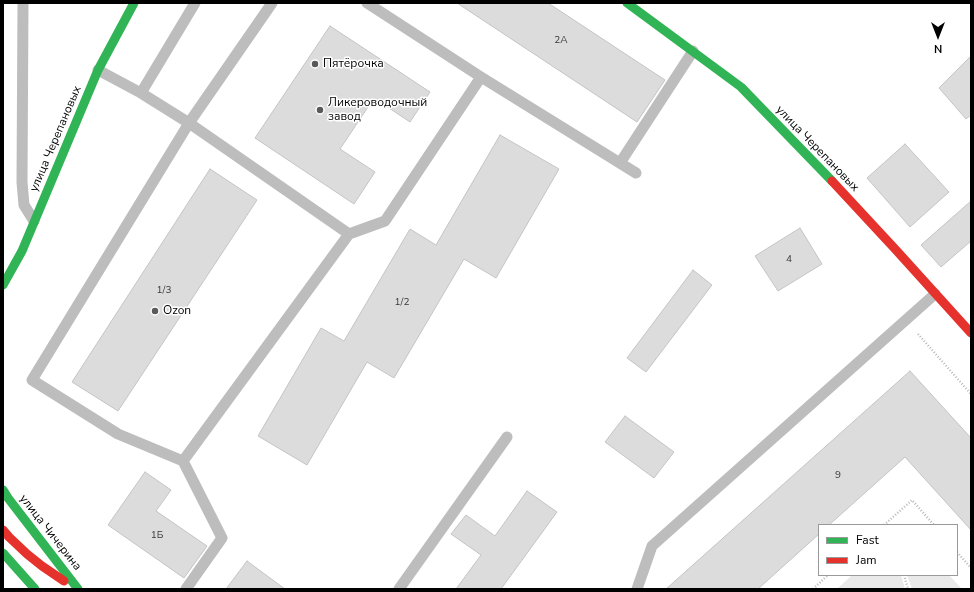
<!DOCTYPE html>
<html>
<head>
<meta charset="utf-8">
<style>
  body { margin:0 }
  #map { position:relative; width:974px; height:592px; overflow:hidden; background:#fff; font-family:"Nunito Sans",sans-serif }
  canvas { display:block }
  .frame { position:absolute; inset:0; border:4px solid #000; pointer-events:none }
  .legend { position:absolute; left:818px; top:524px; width:140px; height:52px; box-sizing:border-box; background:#fff; border:1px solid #999; margin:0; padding:5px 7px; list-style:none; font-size:12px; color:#000 }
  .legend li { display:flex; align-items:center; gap:8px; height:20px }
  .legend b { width:20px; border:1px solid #999 }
  .north { position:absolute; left:918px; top:16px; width:40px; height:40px; -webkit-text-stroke:3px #fff; paint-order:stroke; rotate:180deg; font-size:11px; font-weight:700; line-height:16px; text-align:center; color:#000 }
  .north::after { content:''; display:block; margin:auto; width:14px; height:18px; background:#000; clip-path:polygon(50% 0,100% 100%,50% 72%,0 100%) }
</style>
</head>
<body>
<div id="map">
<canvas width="974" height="592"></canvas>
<div class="frame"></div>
<ul class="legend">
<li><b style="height:5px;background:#30b455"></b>Fast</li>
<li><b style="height:5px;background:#e5322d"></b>Jam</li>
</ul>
<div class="north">N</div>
</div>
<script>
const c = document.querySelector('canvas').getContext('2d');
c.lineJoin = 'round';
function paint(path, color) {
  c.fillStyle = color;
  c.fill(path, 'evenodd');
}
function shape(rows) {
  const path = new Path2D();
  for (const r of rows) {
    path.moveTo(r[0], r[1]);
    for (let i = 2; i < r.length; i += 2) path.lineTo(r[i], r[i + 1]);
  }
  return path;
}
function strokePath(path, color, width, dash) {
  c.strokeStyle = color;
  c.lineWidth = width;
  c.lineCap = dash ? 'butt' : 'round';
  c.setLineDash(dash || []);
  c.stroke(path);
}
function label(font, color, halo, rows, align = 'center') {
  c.font = font + ' "Nunito Sans",sans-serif';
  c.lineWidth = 3;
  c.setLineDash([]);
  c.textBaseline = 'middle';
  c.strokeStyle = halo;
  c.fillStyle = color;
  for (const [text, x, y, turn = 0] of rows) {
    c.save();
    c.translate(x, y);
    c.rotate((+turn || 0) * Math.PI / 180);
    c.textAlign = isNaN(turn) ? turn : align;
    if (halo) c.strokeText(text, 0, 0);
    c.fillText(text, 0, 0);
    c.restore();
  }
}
paint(shape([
  [852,575,901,575,905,589,837,589],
  [907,575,949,575,962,589,912,589]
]), '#e9e9e9');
const building = shape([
  [457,3,548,3,665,80,637,122,457,3],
  [330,26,430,92,410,122,374,98,340,149,375,172,354,204,255,138,330,26],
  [971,56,971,115,966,119,939,88,971,56],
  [500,135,559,169,496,278,464,259,394,378,367,362,307,465,258,436,321,328,344,341,410,229,436,245,500,135],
  [905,144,949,192,910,227,867,178,905,144],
  [210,169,257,200,118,411,72,382,210,169],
  [971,201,971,241,941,267,921,245,971,201],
  [800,228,822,264,778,291,755,256,800,228],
  [693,270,712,285,646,372,627,358,693,270],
  [910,371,971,438,971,530,905,457,829,525,819,525,819,534,758,589,666,589,910,371],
  [625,416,674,452,654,478,605,442,625,416],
  [145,472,171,490,156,511,207,546,184,578,108,525,145,472],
  [527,491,557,512,501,589,456,589,481,555,451,534,466,515,495,536,527,491],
  [247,561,285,589,226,589,247,561]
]);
paint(building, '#dcdcdc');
strokePath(building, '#c4c4c4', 1);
strokePath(shape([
  [918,334,971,394],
  [884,525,912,500,934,525],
  [957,552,971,568],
  [904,575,908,589],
  [813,589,828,575]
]), '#b8b8b8', 2.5, [1, 2]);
strokePath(shape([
  [23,3,22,182,24,205,34,221],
  [367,3,481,77,636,173],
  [98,70,141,93,189,123,349,234],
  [141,93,195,3],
  [620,163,693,51],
  [183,461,118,434,32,380,189,123,272,3],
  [186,589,222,538,183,461,349,234,385,221,481,77],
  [399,589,507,437],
  [637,589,652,546,935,294]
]), '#bdbdbd', 11);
strokePath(shape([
  [627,3,741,87,832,181],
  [3,285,22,251,98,70,134,3],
  [3,490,8,498,78,589],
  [3,553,35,589]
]), '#30b455', 9);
strokePath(shape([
  [832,181,896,250,971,333],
  [3,530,9,537,27,554,42,566,64,581]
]), '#e5322d', 9);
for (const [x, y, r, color] of [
  [315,64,4,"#595959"],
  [320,110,4,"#595959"],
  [155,311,4,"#595959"]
]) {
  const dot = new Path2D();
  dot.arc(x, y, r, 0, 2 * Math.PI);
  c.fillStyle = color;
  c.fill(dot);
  strokePath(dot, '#fff', 1.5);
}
label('10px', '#373737', null, [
  ["2А",561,41],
  ["4",789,260],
  ["1/3",164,291],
  ["1/2",402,303],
  ["9",838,476],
  ["1Б",157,536]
]);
label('12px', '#000', '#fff', [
  ["Пятёрочка",323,64],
  ["Ликероводочный",328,103],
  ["завод",328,117],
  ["Ozon",163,311]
], 'left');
label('12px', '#000', '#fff', [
  ["улица Черепановых",56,139,-67],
  ["улица Черепановых",817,149,46],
  ["улица Чичерина",50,533,52]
]);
</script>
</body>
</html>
